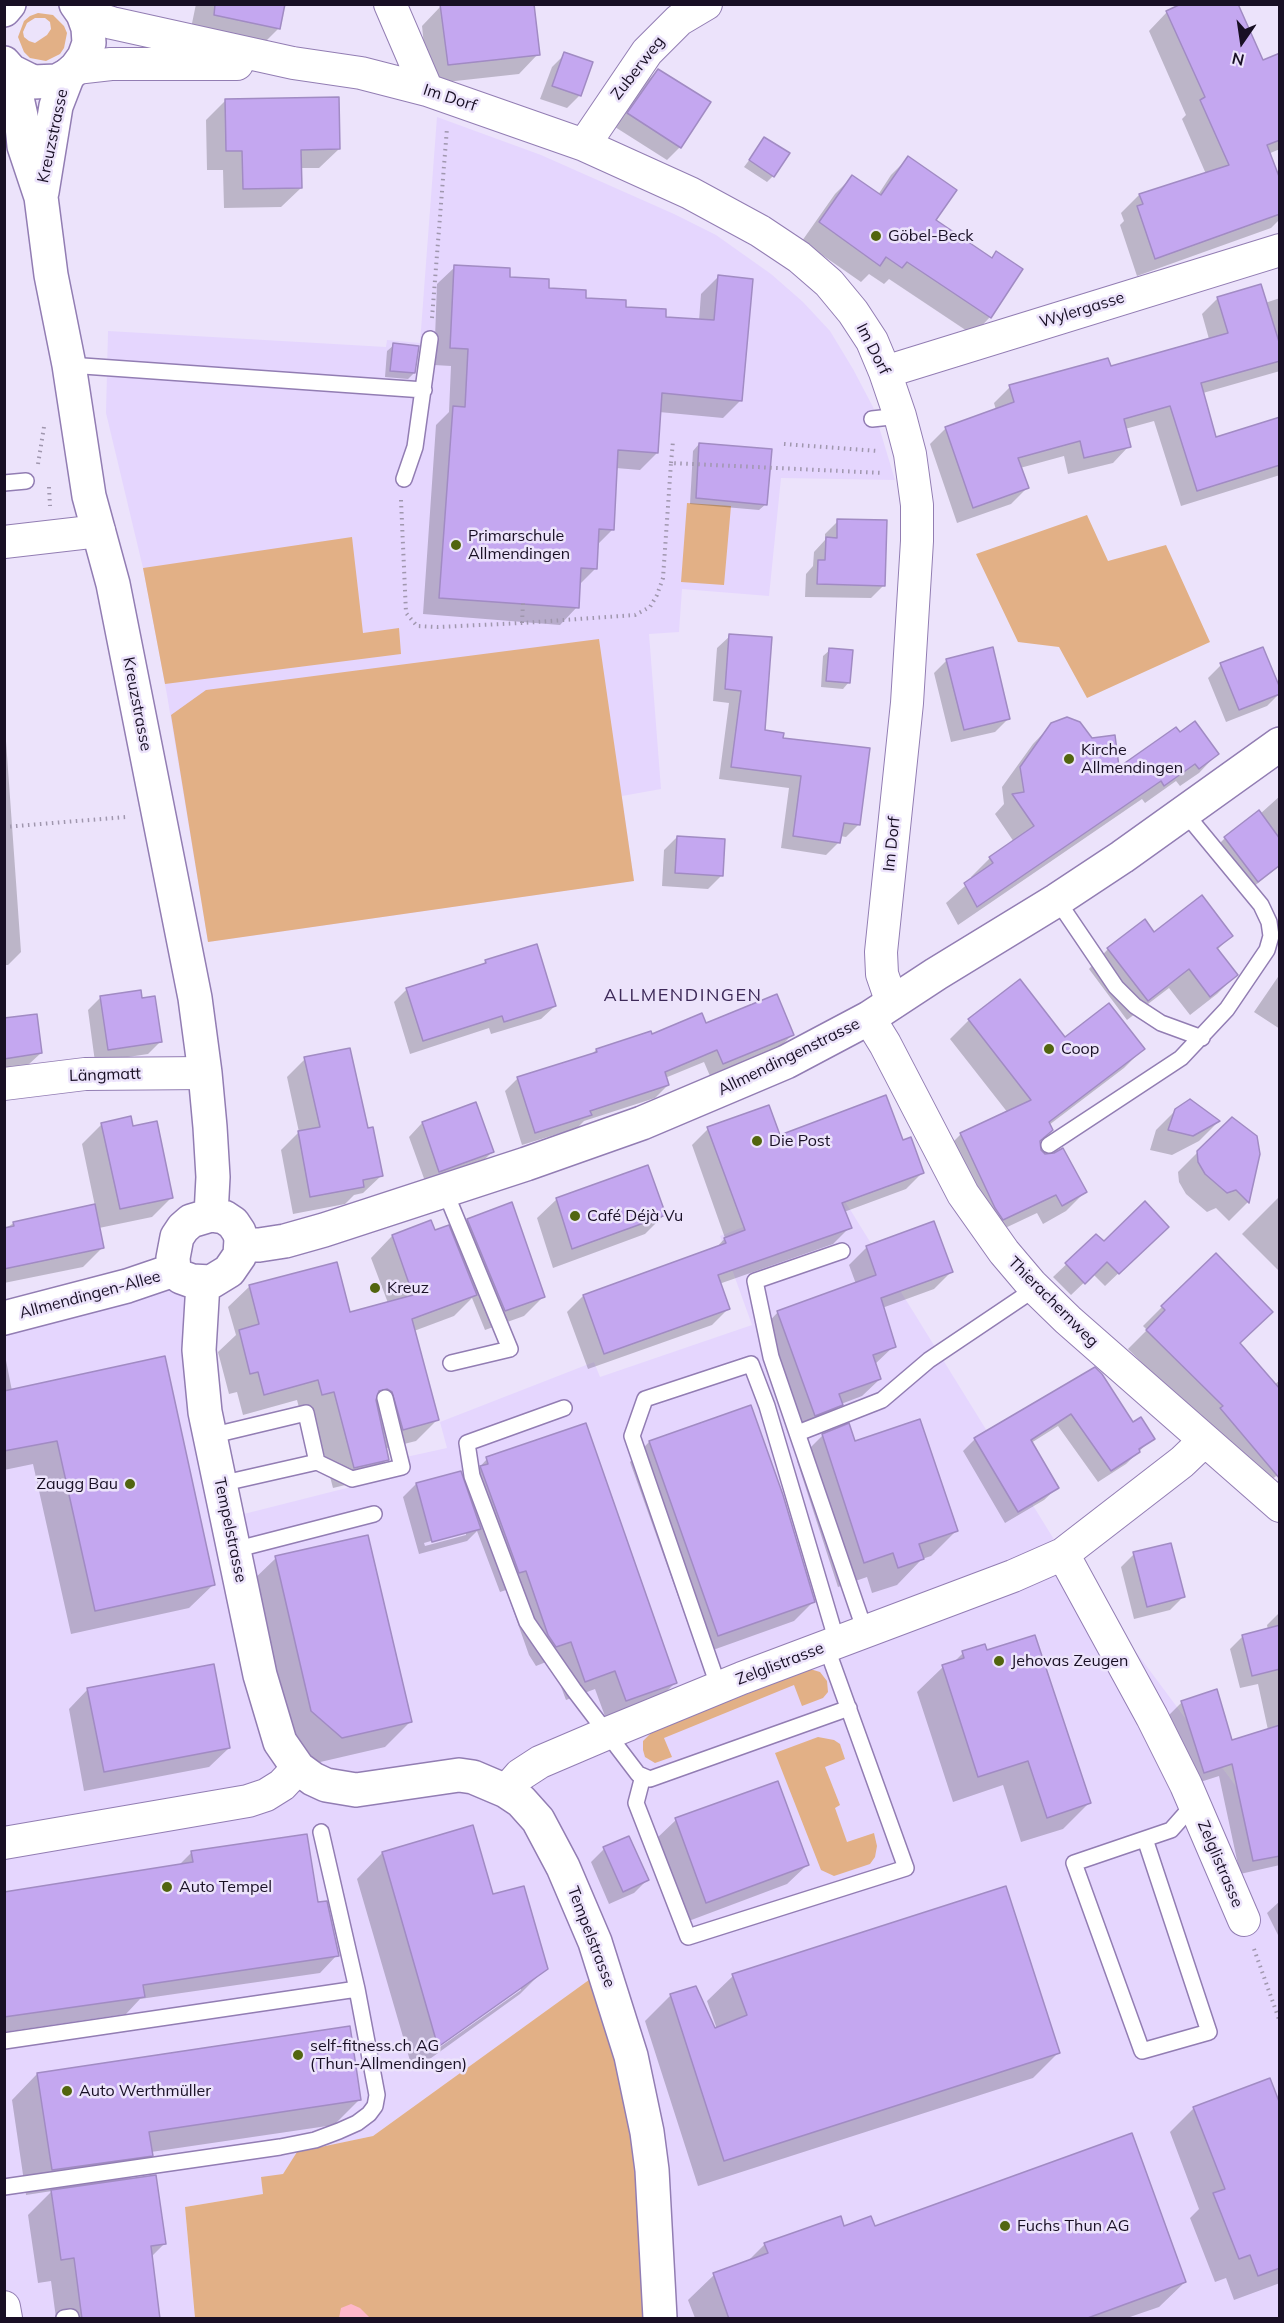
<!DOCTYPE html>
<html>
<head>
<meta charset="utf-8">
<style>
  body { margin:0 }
  #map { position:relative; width:1284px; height:2323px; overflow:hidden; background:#ece3fb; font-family:Mulish,sans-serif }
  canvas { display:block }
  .frame { position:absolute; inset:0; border:6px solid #180f24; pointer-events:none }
  .north { position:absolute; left:1212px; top:12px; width:60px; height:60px; -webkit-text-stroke:4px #ece3fb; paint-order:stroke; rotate:193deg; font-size:16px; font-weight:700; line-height:24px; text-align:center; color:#180f24 }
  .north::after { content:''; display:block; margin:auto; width:21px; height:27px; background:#180f24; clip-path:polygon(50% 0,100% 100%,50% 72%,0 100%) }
</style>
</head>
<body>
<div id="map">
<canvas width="1284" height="2323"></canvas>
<div class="frame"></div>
<div class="north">N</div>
</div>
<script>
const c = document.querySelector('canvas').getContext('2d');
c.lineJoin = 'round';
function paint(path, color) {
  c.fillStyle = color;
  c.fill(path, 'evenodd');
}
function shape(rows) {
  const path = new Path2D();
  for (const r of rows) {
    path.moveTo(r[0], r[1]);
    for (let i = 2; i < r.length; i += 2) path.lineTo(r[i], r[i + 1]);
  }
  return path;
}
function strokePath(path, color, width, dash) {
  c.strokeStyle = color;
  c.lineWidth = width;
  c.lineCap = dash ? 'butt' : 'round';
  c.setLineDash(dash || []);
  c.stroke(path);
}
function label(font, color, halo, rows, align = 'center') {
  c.font = font + ' Mulish,sans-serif';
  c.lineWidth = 5;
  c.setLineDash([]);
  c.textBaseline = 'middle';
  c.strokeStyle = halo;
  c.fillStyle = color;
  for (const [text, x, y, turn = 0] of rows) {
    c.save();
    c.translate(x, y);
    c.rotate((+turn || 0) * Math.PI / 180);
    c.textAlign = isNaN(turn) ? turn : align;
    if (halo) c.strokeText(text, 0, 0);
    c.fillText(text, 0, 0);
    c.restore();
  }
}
paint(shape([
  [437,117,541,155,674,214,716,235,771,274,803,302,830,331,853,369,873,407,895,480,781,478,769,596,682,589,679,632,649,634,661,789,622,796,634,881,208,942,167,695,143,568,106,413,108,331,386,347,387,340,420,343],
  [838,1190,1063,1554,1279,1844,1279,2318,646,2318,593,1977,373,2136,297,2153,283,2174,264,2194,185,2207,195,2318,5,2318,5,1318,192,1281,228,1518,410,1472,406,1457,447,1448,440,1422,594,1362,600,1377,752,1325,720,1236]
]), '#e5d6fe');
paint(shape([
  [38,13,53,15,64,26,67,33,64,48,60,54,46,61,30,58,24,52,18,37,24,21,30,16],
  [45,18,50,22,51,29,47,35,35,43,29,41,24,37,23,32,27,23,35,18],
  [687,503,731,506,724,585,681,582],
  [1087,515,1108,561,1166,545,1210,642,1087,698,1059,647,1018,642,976,554],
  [352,537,363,633,399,628,401,654,165,684,143,568],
  [599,639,634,881,208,942,171,715,206,690],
  [810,1669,820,1672,827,1681,828,1692,823,1698,802,1706,794,1685,664,1738,672,1757,655,1763,645,1757,643,1750,643,1741,653,1731],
  [818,1737,834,1740,840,1744,845,1759,825,1767,840,1805,835,1808,847,1842,874,1833,877,1846,875,1857,870,1864,834,1876,821,1870,775,1753],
  [593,1977,618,2059,637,2172,646,2318,195,2318,185,2207,263,2194,261,2177,283,2174,297,2152,373,2136]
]), '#e2b086');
paint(shape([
  [351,2304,360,2308,370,2318,339,2318,341,2308]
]), '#feb7c9');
paint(shape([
  [196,4,284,4,278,29,259,48,190,33],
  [441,6,538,54,519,74,428,84,422,26],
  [1167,12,1262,62,1280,66,1280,149,1268,154,1280,183,1280,219,1271,228,1137,276,1120,225,1124,221,1121,213,1139,195,1206,174,1182,119,1186,115,1149,31],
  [565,54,580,95,567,108,540,99,552,67],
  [658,70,708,103,680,147,667,160,615,127,645,83],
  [226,100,339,149,319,168,300,168,301,188,281,207,224,208,223,170,207,170,206,120],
  [765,139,773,176,767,182,744,167],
  [908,158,933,221,990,259,996,253,990,317,973,335,889,279,884,284,869,274,861,282,802,241,835,194,852,177,878,195,891,175],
  [455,267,664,319,699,321,701,294,718,277,740,401,723,418,659,412,657,453,640,470,616,468,612,530,597,545,595,569,578,586,577,607,560,625,423,614,436,425,449,412,451,366,434,365,437,284],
  [1218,298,1265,303,1280,298,1280,371,1203,393,1215,439,1280,418,1280,475,1181,506,1154,421,1125,429,1129,446,1113,463,1068,474,1064,456,1020,468,1027,488,1011,504,957,523,930,444,946,428,996,410,994,403,1010,387,1109,368,1209,339,1202,314],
  [394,345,414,373,408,379,385,377,387,351],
  [699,444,766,504,759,510,690,504,693,451],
  [838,521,884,585,871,598,805,597,806,574,813,566,814,552,825,540,825,534],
  [730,636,763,732,781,739,859,824,846,837,840,836,839,842,826,855,781,848,789,788,719,779,729,703,713,701,717,648],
  [830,650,849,682,843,689,821,687,823,656],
  [947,660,1008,719,995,732,951,742,934,673],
  [1221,665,1280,693,1267,706,1226,722,1208,678],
  [4,713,21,952,8,965,4,965],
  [1052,724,1118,770,1179,734,1217,754,1199,773,1180,786,1176,781,1145,803,1142,799,958,925,946,903,973,879,971,877,990,858,1014,842,995,814,1004,804,1002,787,1033,744],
  [1280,796,1280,866,1244,894,1212,851,1225,838,1259,812,1260,814],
  [677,837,721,876,708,889,662,886,664,850],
  [1154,934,1231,936,1217,950,1236,975,1217,994,1190,1015,1169,988,1127,1020,1089,969,1108,949],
  [486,961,555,1006,541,1019,491,1034,489,1028,410,1054,394,1002,407,989,481,966],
  [1280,974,1280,1029,1254,1012],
  [101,997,141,1000,161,1041,148,1054,95,1062,88,1010],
  [4,1020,41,1053,28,1065,4,1069],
  [969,1020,1065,1039,1143,1049,1124,1068,1049,1125,1052,1130,1039,1143,1039,1151,1085,1192,1066,1211,1043,1224,1037,1213,984,1238,941,1154,960,1135,1008,1113,950,1039],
  [705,1025,792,1035,779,1048,710,1076,704,1062,665,1078,668,1085,655,1098,584,1121,577,1128,522,1145,505,1091,518,1078,591,1055,596,1050,651,1036],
  [305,1059,367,1129,381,1176,363,1193,354,1195,345,1204,293,1214,281,1150,299,1132,287,1077],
  [476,1104,492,1152,479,1165,426,1184,409,1137,422,1123],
  [1176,1110,1218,1122,1199,1141,1172,1155,1150,1150,1156,1130],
  [102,1124,132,1128,171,1198,152,1217,99,1228,103,1247,83,1267,4,1283,4,1229,14,1223,95,1206,82,1144],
  [708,1129,779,1137,902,1142,922,1173,906,1189,844,1212,850,1227,833,1244,719,1284,728,1309,712,1325,588,1369,567,1312,583,1296,716,1248,725,1238,692,1145],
  [1198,1152,1259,1154,1248,1202,1229,1221,1216,1208,1207,1212,1186,1194,1179,1182,1178,1172],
  [1280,1196,1280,1272,1242,1234],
  [557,1199,664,1215,645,1234,553,1268,537,1218],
  [468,1220,543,1297,524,1316,485,1330,472,1298,454,1316,414,1331,437,1420,416,1441,384,1449,387,1459,366,1480,333,1488,313,1412,301,1415,297,1400,243,1415,237,1392,229,1394,218,1352,236,1335,228,1307,250,1286,349,1313,388,1303,371,1258,392,1236,430,1222,434,1232,451,1236],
  [1167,1227,1105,1286,1093,1274,1071,1295,1053,1277,1096,1236,1104,1243],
  [867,1247,951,1272,934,1289,882,1308,894,1346,874,1365,880,1379,862,1396,841,1404,824,1422,798,1432,761,1330,778,1312,856,1284,849,1265],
  [1162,1307,1238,1344,1274,1385,1280,1380,1280,1473,1256,1492,1205,1425,1128,1349,1147,1330,1143,1326],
  [4,1350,12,1391,214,1584,189,1608,71,1634,33,1464,4,1470],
  [1094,1369,1133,1424,1153,1438,1126,1464,1098,1482,1058,1426,1031,1443,1057,1488,1044,1500,1005,1523,963,1451,975,1439],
  [750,1407,813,1602,794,1621,699,1655,630,1462,649,1442],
  [823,1435,854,1443,956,1531,931,1556,922,1559,897,1585,872,1593,867,1577,838,1587,797,1461],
  [487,1459,676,1682,656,1702,606,1719,595,1689,566,1700,551,1660,536,1666,529,1655,506,1590,500,1592,477,1531,467,1541,419,1554,403,1497,416,1484,464,1484],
  [466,1531,466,1535,425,1546,424,1543],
  [1134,1554,1183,1597,1170,1610,1134,1619,1121,1567],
  [276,1558,410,1722,385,1747,316,1763,286,1737,250,1583],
  [1280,1612,1280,1865,1240,1874,1219,1776,1191,1785,1169,1715,1182,1702,1231,1741,1268,1730,1258,1684,1240,1688,1230,1649,1243,1636,1268,1630,1267,1625],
  [986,1652,1089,1803,1063,1829,1021,1842,1003,1785,953,1802,917,1692,943,1667,952,1664,963,1653],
  [88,1689,229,1748,209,1767,84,1791,69,1709],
  [676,1820,807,1865,787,1884,686,1922,656,1839],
  [472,1827,492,1895,546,1968,520,1994,413,2071,357,1879,382,1853],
  [521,1986,521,1990,433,2052,431,2050],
  [604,1849,647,1880,634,1893,609,1904,591,1862],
  [192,1852,316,1904,337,1955,320,1973,140,1999,126,2014,4,2032,4,1893,178,1866],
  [1280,1901,1280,1939,1267,1913],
  [733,1976,1059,2052,1033,2078,698,2186,645,2021,670,1996,696,1987,716,2033,718,2032,707,2001],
  [37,2074,360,2099,334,2125,151,2152,151,2155,126,2181,165,2243,151,2257,159,2318,56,2318,51,2281,38,2283,28,2215,52,2191,26,2195,12,2100],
  [1194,2108,1280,2108,1280,2283,1234,2300,1226,2278,1215,2282,1190,2218,1199,2209,1170,2132],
  [840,2217,843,2228,874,2227,1185,2282,1159,2307,1127,2318,695,2318,688,2300,714,2275,746,2263,764,2245]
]), '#0003');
const building = shape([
  [215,4,285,4,280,29,214,15,215,4],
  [440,4,534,4,540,55,448,65,440,4],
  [1181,4,1238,4,1263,60,1280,53,1280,140,1267,145,1280,179,1280,214,1155,259,1137,206,1143,204,1139,194,1229,165,1200,100,1205,97,1166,11,1181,4],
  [564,52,593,62,581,96,552,86,564,52],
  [658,69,711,102,681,148,627,113,658,69],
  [339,97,340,149,301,150,302,188,243,189,242,151,226,151,225,99,339,97],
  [764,137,790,153,774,177,749,160,764,137],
  [908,156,957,190,936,220,992,258,996,251,1023,269,991,318,907,262,902,268,886,257,880,266,819,222,852,175,881,195,908,156],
  [454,265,510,268,510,277,549,279,549,288,586,290,586,298,626,300,626,307,666,309,666,317,714,320,718,275,753,279,742,401,662,393,658,453,618,450,614,530,599,529,597,569,581,568,579,608,439,598,453,406,465,407,468,349,450,348,454,265],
  [1261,284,1280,345,1280,361,1201,383,1216,437,1280,417,1280,465,1197,491,1170,406,1124,419,1131,447,1084,458,1080,441,1018,458,1029,488,973,508,945,427,1014,402,1009,385,1108,358,1111,366,1228,333,1217,297,1261,284],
  [393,343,419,346,415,373,390,371,393,343],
  [699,443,772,449,767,505,696,498,699,443],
  [837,519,887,520,885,586,817,584,818,560,825,560,826,537,837,538,837,519],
  [729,634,772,637,765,730,784,733,783,738,870,748,860,825,844,823,840,843,793,836,801,776,731,767,741,691,725,689,729,634],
  [993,647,1010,719,964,730,946,659,993,647],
  [1263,647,1280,688,1280,694,1239,710,1220,663,1263,647],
  [829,648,853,650,850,683,826,681,829,648],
  [1067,717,1080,722,1092,738,1115,735,1119,767,1176,727,1180,732,1195,721,1219,754,1199,769,1195,764,1164,786,1161,781,977,907,964,883,993,863,989,857,1034,826,1012,794,1024,792,1020,767,1051,723,1067,717],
  [1259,810,1280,839,1280,865,1258,882,1224,837,1259,810],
  [677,836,725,839,723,876,675,873,677,836],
  [1202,895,1233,936,1217,948,1238,975,1210,997,1189,969,1148,1001,1107,948,1145,919,1154,932,1202,895],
  [537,944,556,1006,504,1022,502,1016,423,1041,406,988,486,963,485,960,537,944],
  [1020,979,1065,1037,1109,1003,1145,1049,1049,1122,1053,1130,1040,1141,1041,1150,1045,1154,1054,1153,1063,1148,1087,1192,1062,1206,1056,1195,1003,1220,995,1208,960,1133,1031,1100,968,1019,1020,979],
  [141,990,142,998,155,996,162,1042,108,1050,100,996,141,990],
  [777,994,794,1035,723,1064,717,1050,665,1072,669,1085,590,1111,592,1115,535,1133,517,1077,597,1052,596,1049,651,1031,652,1034,702,1013,706,1023,777,994],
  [37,1014,42,1053,4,1059,4,1018,37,1014],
  [350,1048,368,1128,373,1127,383,1176,363,1180,364,1187,310,1197,298,1131,320,1127,304,1057,350,1048],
  [886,1095,903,1140,911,1137,924,1173,842,1203,852,1228,718,1275,730,1309,604,1354,583,1295,726,1243,724,1238,745,1230,707,1127,769,1105,780,1135,886,1095],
  [1190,1099,1220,1121,1193,1136,1168,1130,1175,1109,1190,1099],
  [476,1102,494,1152,439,1172,422,1122,476,1102],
  [131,1116,133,1126,157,1121,173,1198,120,1209,101,1123,131,1116],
  [1232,1117,1257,1136,1260,1154,1249,1203,1236,1190,1227,1193,1205,1174,1198,1162,1197,1151,1232,1117],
  [648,1165,666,1215,572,1249,556,1198,648,1165],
  [1145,1201,1169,1227,1119,1274,1107,1262,1085,1284,1065,1263,1096,1234,1104,1241,1145,1201],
  [512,1202,545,1297,505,1311,467,1219,512,1202],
  [95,1204,104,1248,4,1269,4,1228,14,1226,13,1222,95,1204],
  [431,1220,435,1230,449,1225,477,1295,412,1319,439,1420,403,1430,392,1392,387,1389,379,1391,376,1400,389,1460,354,1468,334,1392,322,1395,318,1380,264,1395,258,1372,250,1374,239,1330,259,1324,249,1285,337,1262,350,1312,413,1295,392,1235,431,1220],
  [934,1221,953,1272,881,1298,896,1347,873,1355,881,1379,839,1394,843,1405,815,1416,777,1311,876,1275,866,1246,934,1221],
  [1216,1253,1273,1312,1240,1343,1280,1389,1280,1479,1220,1408,1223,1406,1146,1330,1165,1310,1161,1306,1216,1253],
  [165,1356,215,1585,95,1611,57,1441,4,1451,4,1391,165,1356],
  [1095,1367,1102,1374,1133,1422,1141,1417,1155,1439,1139,1449,1140,1452,1111,1471,1071,1414,1031,1440,1059,1488,1018,1512,974,1438,1095,1367],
  [751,1405,783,1495,815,1602,718,1636,649,1441,751,1405],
  [920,1419,958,1531,919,1544,924,1559,898,1568,893,1553,864,1563,822,1434,849,1423,855,1441,920,1419],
  [586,1423,677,1683,626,1701,615,1671,585,1682,571,1642,556,1647,548,1635,526,1571,519,1573,480,1466,488,1464,486,1457,586,1423],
  [461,1471,481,1529,432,1542,416,1483,461,1471],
  [368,1535,412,1722,342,1738,311,1711,275,1556,368,1535],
  [1171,1543,1185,1597,1147,1607,1133,1552,1171,1543],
  [1280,1625,1280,1669,1252,1676,1242,1635,1280,1625],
  [1035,1635,1091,1803,1047,1818,1028,1761,978,1777,942,1665,964,1658,962,1651,985,1644,987,1650,1035,1635],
  [214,1664,230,1748,104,1772,87,1688,214,1664],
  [1217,1689,1232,1740,1280,1725,1280,1856,1253,1861,1232,1764,1204,1773,1181,1701,1217,1689],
  [778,1781,809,1865,706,1903,675,1818,778,1781],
  [473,1825,493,1894,524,1886,548,1969,438,2047,382,1852,473,1825],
  [307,1834,318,1902,327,1901,339,1956,143,1985,145,1997,4,2017,4,1892,193,1862,191,1851,307,1834],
  [629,1836,649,1880,623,1892,603,1847,629,1836],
  [1006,1886,1060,2053,724,2161,670,1994,696,1986,715,2028,747,2015,732,1974,1006,1886],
  [350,2026,361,2100,149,2132,153,2156,52,2170,37,2073,350,2026],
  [1270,2078,1280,2104,1280,2268,1258,2276,1250,2255,1239,2259,1213,2193,1225,2189,1193,2107,1270,2078],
  [1132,2133,1186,2282,1085,2319,729,2319,713,2273,768,2253,764,2243,841,2216,844,2226,871,2216,875,2226,1132,2133],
  [156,2175,166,2244,151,2246,160,2319,82,2319,74,2258,61,2260,51,2190,156,2175]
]);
paint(building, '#c4a7f0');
strokePath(building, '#a18bc3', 1.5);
const service = shape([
  [69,365,424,390],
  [872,419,900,416],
  [404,479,415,447,430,339],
  [4,483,26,481],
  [1057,900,1116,987,1135,1006,1161,1023,1202,1038],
  [1049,1145,1181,1058,1227,1009,1267,950,1271,936,1269,922,1261,905,1185,813],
  [445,1191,510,1349,451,1363],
  [842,1251,755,1281,771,1357,865,1631],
  [564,1408,467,1443,472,1476,527,1622,574,1690,638,1774,650,1779,849,1708],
  [798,1433,882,1400,929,1360,1036,1288],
  [210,1436,306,1413,317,1462],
  [220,1484,317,1462,352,1479,402,1467,385,1398],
  [234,1550,374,1514],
  [719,1688,632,1436,645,1399,751,1364,767,1406,837,1642],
  [643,1776,636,1803,688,1937,906,1868,826,1646],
  [1145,1839,1209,2032,1142,2051,1074,1863,1171,1830,1194,1804],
  [4,2041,357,1989],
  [4,2187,280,2147,315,2140,339,2131,357,2123,369,2114,375,2106,377,2095,357,1989,321,1832],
  [64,2318,71,2317]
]);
const minor = shape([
  [390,4,427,90],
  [83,14,112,23,293,63,361,73,427,90,584,145,690,193,760,231,799,257,829,283,853,312,872,341,885,372,900,416,910,454,917,505,917,541,907,703,881,952,882,974,892,1003],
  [76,68,111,64,237,64],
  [584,145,647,52,679,20,706,4],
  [885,372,1280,250],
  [4,542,99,531],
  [869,1018,885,1044,963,1194,1004,1252,1032,1285,1068,1320,1280,1506],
  [4,1084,85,1074,205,1073],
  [1063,1554,1152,1717,1186,1785,1244,1920],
  [506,1791,520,1775,540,1762,608,1733,742,1678,1013,1576,1063,1554,1182,1462,1204,1441],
  [4,1843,248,1801,266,1795,282,1785,298,1768],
  [4,2307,6,2318]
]);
const tertiary = shape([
  [11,71,21,116,24,146,41,197,51,275,69,365,89,496,113,584,195,998,205,1073,210,1127,213,1177,211,1215],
  [42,192,56,106,68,75],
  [211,1215,224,1217,233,1223,239,1232,241,1239,240,1255,229,1271,211,1282,192,1281,181,1277,174,1270,173,1258,177,1237,183,1228,191,1221,211,1215],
  [241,1245,259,1245,285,1241,324,1230,526,1164,642,1123,786,1062,869,1018,936,974,1057,900,1122,857,1280,744],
  [203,1283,199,1350,205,1412,260,1675,280,1742,298,1768,313,1779,326,1785,356,1790,459,1775,473,1777,506,1791,521,1801,538,1820,563,1867,595,1942,631,2056,647,2132,652,2170,660,2318],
  [4,1318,127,1286,174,1270]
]);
const secondary = shape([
  [4,10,9,4],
  [4,63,11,71,33,82,57,81,68,75,76,68,84,57,89,43,88,28,83,14,76,4]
]);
strokePath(service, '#927db3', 18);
strokePath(minor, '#927db3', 34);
strokePath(tertiary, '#927db3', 36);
strokePath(secondary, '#927db3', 36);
strokePath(shape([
  [432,318,447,128],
  [784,444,878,451],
  [671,463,673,441],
  [38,464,44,427],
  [49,487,50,506],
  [401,500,406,613,417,626,438,627,522,623,635,615,650,607,657,595,663,578,671,463,883,473],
  [522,623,523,603],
  [4,827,126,817],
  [1254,1949,1280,2022]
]), '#a097ae', 4, [1.5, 4.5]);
strokePath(service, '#fff', 15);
strokePath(minor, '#fff', 32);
strokePath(tertiary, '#fff', 33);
strokePath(secondary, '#fff', 33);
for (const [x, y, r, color] of [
  [876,236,6,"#52650f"],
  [456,545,6,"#52650f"],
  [1069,759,6,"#52650f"],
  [1049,1049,6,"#52650f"],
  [757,1141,6,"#52650f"],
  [575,1216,6,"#52650f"],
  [375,1288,6,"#52650f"],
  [130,1484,6,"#52650f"],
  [999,1661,6,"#52650f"],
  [167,1887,6,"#52650f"],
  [298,2055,6,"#52650f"],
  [67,2091,6,"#52650f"],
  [1005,2226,6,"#52650f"]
]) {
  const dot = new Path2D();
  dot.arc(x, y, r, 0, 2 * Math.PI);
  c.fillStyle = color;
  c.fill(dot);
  strokePath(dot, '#ece3fb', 2);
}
label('16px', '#180f24', '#ece3fb', [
  ["Zuberweg",638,68,-52],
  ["Im Dorf",450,98,18],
  ["Kreuzstrasse",53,136,-78],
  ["Wylergasse",1082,310,-17],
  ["Im Dorf",873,349,63],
  ["Kreuzstrasse",137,704,79],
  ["Im Dorf",892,844,-84],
  ["Allmendingenstrasse",789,1057,-26],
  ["Längmatt",105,1075,-2],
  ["Allmendingen-Allee",90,1295,-15],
  ["Thierachernweg",1053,1302,45],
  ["Tempelstrasse",230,1530,78],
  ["Zelglistrasse",780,1664,-21],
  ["Zelglistrasse",1220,1864,67],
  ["Tempelstrasse",591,1937,69]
]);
label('16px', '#180f24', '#ece3fb', [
  ["Göbel-Beck",888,236],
  ["Primarschule",468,536],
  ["Allmendingen",468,554],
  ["Kirche",1081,750],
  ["Allmendingen",1081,768],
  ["Coop",1061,1049],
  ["Die Post",769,1141],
  ["Café Déjà Vu",587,1216],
  ["Kreuz",387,1288],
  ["Zaugg Bau",118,1484,"right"],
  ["Jehovas Zeugen",1011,1661],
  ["Auto Tempel",179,1887],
  ["self-fitness.ch AG",310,2046],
  ["(Thun-Allmendingen)",310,2064],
  ["Auto Werthmüller",79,2091],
  ["Fuchs Thun AG",1017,2226]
], 'left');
c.letterSpacing = '1.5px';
label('18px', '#3d2958', '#ece3fb', [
  ["ALLMENDINGEN",683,996]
]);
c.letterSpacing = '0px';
</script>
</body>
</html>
